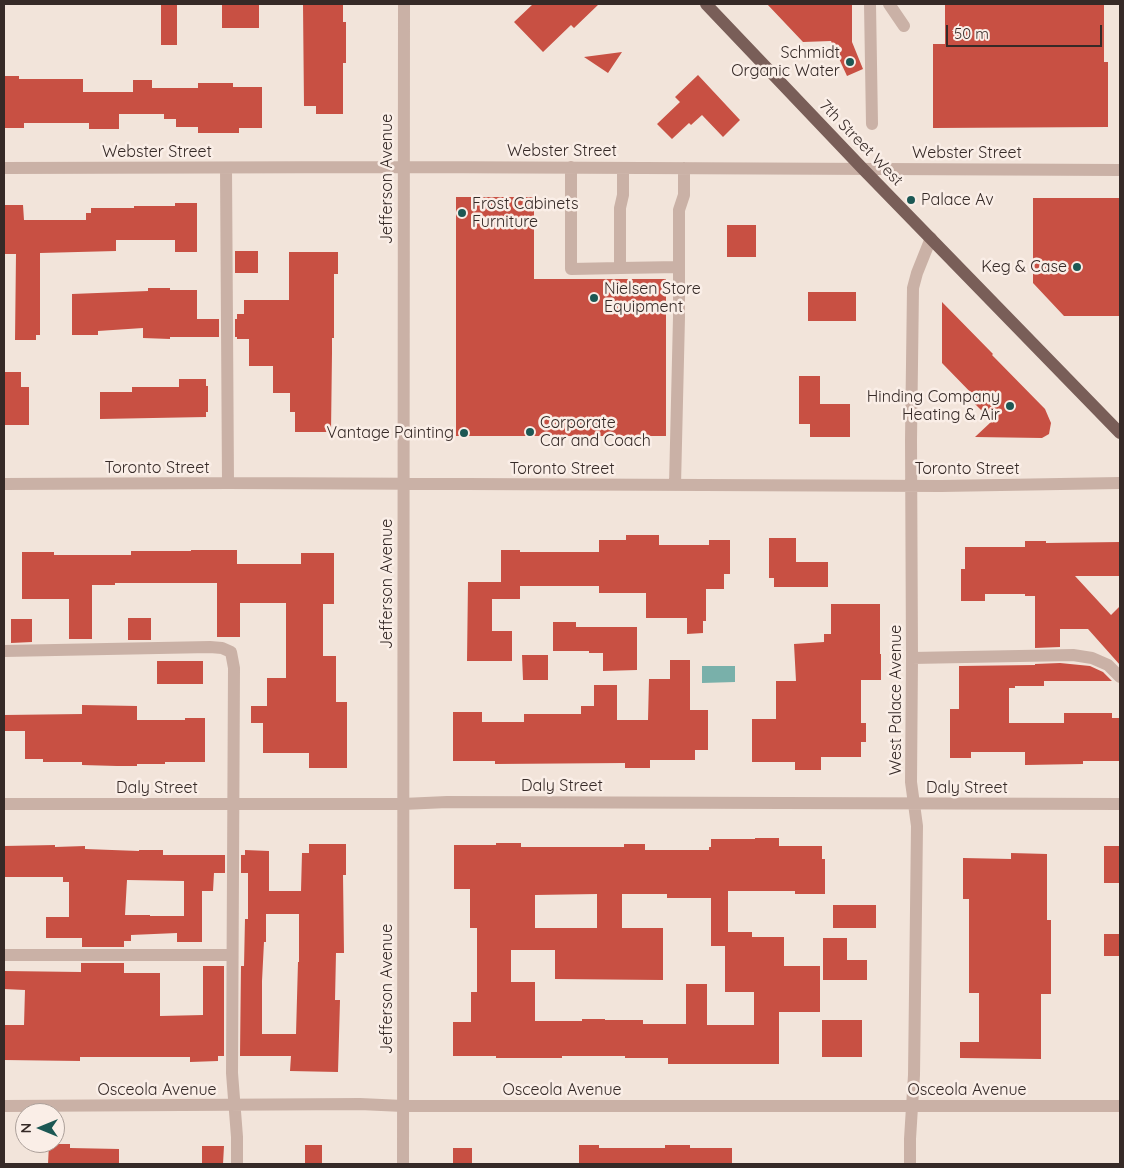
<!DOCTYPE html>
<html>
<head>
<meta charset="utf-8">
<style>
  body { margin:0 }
  #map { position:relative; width:1124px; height:1168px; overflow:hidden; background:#f2e4da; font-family:Quicksand,sans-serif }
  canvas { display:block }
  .frame { position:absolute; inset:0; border:5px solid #362a27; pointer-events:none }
  .north { position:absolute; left:15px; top:1103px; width:50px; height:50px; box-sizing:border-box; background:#faeee7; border:1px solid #aca09a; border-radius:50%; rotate:270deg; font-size:14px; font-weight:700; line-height:20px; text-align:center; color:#362a27 }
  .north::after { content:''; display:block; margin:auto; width:18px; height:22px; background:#1c5854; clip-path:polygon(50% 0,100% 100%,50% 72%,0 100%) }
  .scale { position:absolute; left:946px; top:25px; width:156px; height:22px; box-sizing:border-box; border:2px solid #362a27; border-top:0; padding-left:6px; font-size:15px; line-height:18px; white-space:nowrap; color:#362a27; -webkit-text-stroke:4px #faeee7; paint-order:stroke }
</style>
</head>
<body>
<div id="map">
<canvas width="1124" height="1168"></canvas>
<div class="frame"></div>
<div class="north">N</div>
<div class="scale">50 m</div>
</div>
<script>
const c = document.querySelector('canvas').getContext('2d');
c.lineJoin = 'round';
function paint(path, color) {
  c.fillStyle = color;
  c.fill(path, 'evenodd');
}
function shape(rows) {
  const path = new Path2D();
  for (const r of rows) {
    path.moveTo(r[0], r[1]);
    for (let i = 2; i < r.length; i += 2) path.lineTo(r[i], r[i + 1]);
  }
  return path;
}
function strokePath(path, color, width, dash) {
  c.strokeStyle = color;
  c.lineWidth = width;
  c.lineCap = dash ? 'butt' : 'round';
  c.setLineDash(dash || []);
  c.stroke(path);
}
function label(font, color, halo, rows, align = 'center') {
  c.font = font + ' Quicksand,sans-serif';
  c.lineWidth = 5;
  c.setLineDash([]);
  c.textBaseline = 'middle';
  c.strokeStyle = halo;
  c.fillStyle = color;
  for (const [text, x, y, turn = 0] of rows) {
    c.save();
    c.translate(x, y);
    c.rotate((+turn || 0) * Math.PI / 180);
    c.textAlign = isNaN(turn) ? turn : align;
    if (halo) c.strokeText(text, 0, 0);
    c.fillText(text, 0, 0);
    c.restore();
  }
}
paint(shape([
  [702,666,735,666,735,682,702,683]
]), '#79b0aa');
paint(shape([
  [161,4,177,4,177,45,161,45],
  [222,4,259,4,259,28,222,28],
  [315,4,343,4,343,22,346,22,346,63,343,63,343,114,316,114,316,106,304,106,303,5,315,5],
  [533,4,599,4,574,28,571,25,543,52,514,22],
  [767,4,852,4,852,42,863,69,847,76,831,41,803,42],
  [945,4,1104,4,1104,62,1108,62,1108,127,933,128,933,44,945,44],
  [622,52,608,73,584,57],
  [698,75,740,120,723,137,702,115,691,125,689,123,672,139,657,124,680,102,675,97],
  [4,76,19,76,19,79,83,79,83,92,133,92,133,80,152,80,152,88,198,88,198,83,233,83,233,87,262,87,262,128,239,128,239,133,198,133,198,127,176,127,176,119,164,119,164,114,119,114,119,129,89,129,89,123,24,123,24,128,4,128],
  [456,197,534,197,534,279,666,279,666,436,456,436],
  [1033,198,1120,198,1120,316,1064,316,1033,283],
  [175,203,197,203,197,252,175,252,175,240,116,240,116,251,40,253,40,335,36,335,36,340,15,340,16,254,4,254,4,205,23,205,24,220,86,220,86,213,91,213,91,208,134,208,134,206,175,206],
  [727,225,756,225,756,257,727,257],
  [235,251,258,251,258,273,235,273],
  [289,252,338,252,338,274,334,274,334,338,332,338,332,353,331,432,295,432,295,412,290,412,290,393,273,393,273,366,249,366,249,339,237,339,237,337,235,337,235,319,237,319,237,314,244,314,244,300,289,300],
  [148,288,170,288,170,290,197,290,197,319,219,319,219,337,170,337,170,339,143,338,143,328,98,331,98,335,72,335,72,294,148,291],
  [808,292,856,292,856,321,808,321],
  [942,302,993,354,992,355,1045,409,1051,423,1049,434,1042,438,975,437,992,421,974,403,978,400,942,363],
  [4,372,21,372,21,387,29,387,29,425,4,425],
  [799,376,820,376,820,404,850,404,850,437,810,437,810,424,799,424],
  [179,379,206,379,206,386,208,386,208,412,206,412,206,417,100,419,100,392,132,392,132,387,179,387],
  [626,535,659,535,659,545,709,545,709,540,730,540,730,574,724,574,724,589,706,589,706,621,703,621,703,633,687,634,687,618,646,618,646,593,599,593,599,586,520,586,520,599,492,599,492,631,512,631,512,661,467,661,468,582,501,582,501,550,520,550,520,552,599,552,599,540,626,540],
  [769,538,796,538,796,562,828,562,828,587,774,587,774,578,769,578],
  [1025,541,1046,541,1046,543,1120,542,1120,576,1075,576,1111,615,1120,606,1120,665,1088,629,1060,629,1060,647,1035,648,1035,596,1025,596,1025,594,985,594,985,601,961,601,961,569,965,569,965,547,1025,547],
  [191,550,237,550,237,564,301,564,301,553,334,553,334,604,323,604,323,656,336,656,336,702,347,702,347,768,309,768,309,753,263,753,263,723,251,723,251,706,267,706,267,678,286,678,286,603,240,603,240,637,217,637,217,583,115,583,115,585,92,585,92,639,69,639,69,599,22,599,22,552,54,552,54,555,131,555,131,551,191,551],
  [831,604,880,604,880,654,881,654,881,680,861,680,861,723,866,723,866,742,861,742,861,757,821,757,821,770,795,770,795,762,752,762,752,719,776,719,776,681,796,681,794,644,824,642,824,634,831,634],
  [128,618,151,618,151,640,128,640],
  [11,619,32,619,32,642,11,643],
  [553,622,576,622,576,627,637,627,637,670,603,671,603,653,589,653,589,651,553,651],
  [522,655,548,655,548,680,523,680],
  [670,660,690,660,690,710,708,710,708,750,695,750,695,760,650,760,650,768,625,768,625,763,495,764,495,761,453,761,453,712,482,712,482,722,524,722,524,714,581,714,581,706,594,706,594,685,617,685,617,720,648,720,649,679,670,679],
  [157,661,203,661,203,684,157,684],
  [1060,663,1090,666,1103,672,1112,681,1044,681,1044,686,1015,686,1015,688,1009,688,1009,723,1064,723,1064,713,1112,713,1112,718,1120,718,1120,761,1083,761,1083,764,1025,765,1025,752,971,752,971,758,950,758,950,709,959,709,959,666,1035,665,1035,664],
  [82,705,137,706,137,720,185,720,185,718,205,718,205,762,165,762,165,764,137,764,137,766,117,766,82,765,82,762,43,762,43,759,25,759,25,731,4,731,4,715,82,714],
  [755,838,779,838,779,846,822,846,822,859,825,859,825,894,795,894,795,891,728,891,728,932,752,932,752,937,784,937,784,966,820,966,820,1012,779,1012,779,1064,668,1064,668,1058,625,1058,625,1056,562,1056,562,1058,496,1058,496,1056,453,1056,453,1022,471,1022,471,992,477,992,477,928,470,928,470,889,454,889,454,845,496,845,496,843,521,843,521,847,624,847,624,844,645,844,645,850,709,850,709,847,711,847,711,839,755,839],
  [597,894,597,928,535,928,535,895],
  [622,894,667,894,667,898,711,898,711,946,725,946,725,992,754,992,754,1025,707,1025,707,984,686,984,686,1024,643,1024,643,1020,605,1020,605,1019,582,1019,582,1021,535,1021,535,982,511,982,511,950,555,950,555,979,663,980,663,928,622,928],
  [309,844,346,844,346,875,343,875,344,953,336,953,335,1000,340,1000,338,1072,290,1071,291,1056,240,1056,241,966,244,966,245,919,248,919,248,873,241,873,241,855,245,855,245,850,269,851,269,891,301,891,302,853,309,853],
  [266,914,299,914,299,962,298,962,296,1034,262,1034,262,981,264,942,266,942],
  [55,845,55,847,85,846,85,849,139,851,139,850,163,850,163,855,225,855,225,873,214,873,213,891,202,891,202,942,177,942,177,933,131,935,131,941,124,941,124,947,82,947,82,938,46,938,46,917,69,917,69,882,63,882,63,877,4,877,4,846],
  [127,880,184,881,184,916,150,916,150,915,125,915],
  [1104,846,1120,846,1120,883,1104,883],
  [1011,853,1047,854,1047,920,1051,920,1051,994,1041,994,1041,1059,960,1058,960,1042,979,1042,979,993,969,993,969,899,963,899,963,858,1011,859],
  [833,905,876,905,876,928,833,928],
  [1104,934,1120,934,1120,956,1104,956],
  [823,938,847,938,847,960,867,960,867,980,823,980],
  [81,963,124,963,124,973,160,973,160,1016,203,1015,203,966,224,966,224,1056,218,1056,218,1061,190,1062,190,1057,80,1057,80,1061,4,1060,4,1025,24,1025,25,990,4,989,4,971,81,972],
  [822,1020,862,1020,862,1057,822,1057],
  [49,1144,70,1144,70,1148,119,1149,119,1164,48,1164],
  [305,1145,322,1145,322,1164,305,1164],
  [579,1145,599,1145,599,1148,665,1148,665,1145,690,1145,690,1148,732,1148,732,1164,579,1164],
  [202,1146,224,1146,223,1164,202,1164],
  [453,1148,472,1148,472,1164,453,1164]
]), '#c85043');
strokePath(shape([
  [870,4,872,124],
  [889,4,904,26],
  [571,167,571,269,620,268],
  [4,168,404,167,1120,170],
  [226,168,228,483],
  [623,168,623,195,620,208,620,268,679,267],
  [4,484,228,483,941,486,1120,483],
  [675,485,679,317,679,210,684,195,684,168],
  [4,651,210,647,222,648,231,652,234,668,232,1073,237,1137,237,1164],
  [912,658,1073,655,1092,658,1108,665,1120,677],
  [4,804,403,804,447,802,1120,804],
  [4,955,232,955],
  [4,1106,360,1104,403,1106,1120,1106],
  [403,1164,404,4],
  [910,1164,910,1139,914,1075,917,826,911,782,912,658,911,440,913,288,917,273,931,238]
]), '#cab1a6', 12);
strokePath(shape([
  [706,4,863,169,1120,433]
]), '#795e58', 12);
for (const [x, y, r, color] of [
  [850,62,5,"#1c5854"],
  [911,200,5,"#1c5854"],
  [462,213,5,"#1c5854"],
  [1077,267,5,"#1c5854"],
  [594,298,5,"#1c5854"],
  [1010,406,5,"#1c5854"],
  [530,432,5,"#1c5854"],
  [464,433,5,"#1c5854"]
]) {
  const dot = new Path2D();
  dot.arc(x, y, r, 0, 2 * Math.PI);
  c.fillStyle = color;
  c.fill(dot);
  strokePath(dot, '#faeee7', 2);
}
label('16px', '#362a27', '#faeee7', [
  ["Schmidt",840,53],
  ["Organic Water",840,71],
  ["Palace Av",921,200,"left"],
  ["Frost Cabinets",472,204,"left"],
  ["Furniture",472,222,"left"],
  ["Keg & Case",1067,267],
  ["Nielsen Store",604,289,"left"],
  ["Equipment",604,307,"left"],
  ["Hinding Company",1000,397],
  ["Heating & Air",1000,415],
  ["Corporate",540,423,"left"],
  ["Car and Coach",540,441,"left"],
  ["Vantage Painting",454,433]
], 'right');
label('16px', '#362a27', '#faeee7', [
  ["7th Street West",861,143,46],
  ["Webster Street",562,151],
  ["Webster Street",157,152],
  ["Webster Street",967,153],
  ["Jefferson Avenue",387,179,-90],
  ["Toronto Street",157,468],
  ["Toronto Street",562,469],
  ["Toronto Street",967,469],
  ["Jefferson Avenue",387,584,-90],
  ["West Palace Avenue",896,700,-90],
  ["Daly Street",562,786],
  ["Daly Street",157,788],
  ["Daly Street",967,788],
  ["Jefferson Avenue",387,989,-90],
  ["Osceola Avenue",157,1090],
  ["Osceola Avenue",562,1090],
  ["Osceola Avenue",967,1090]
]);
</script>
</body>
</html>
